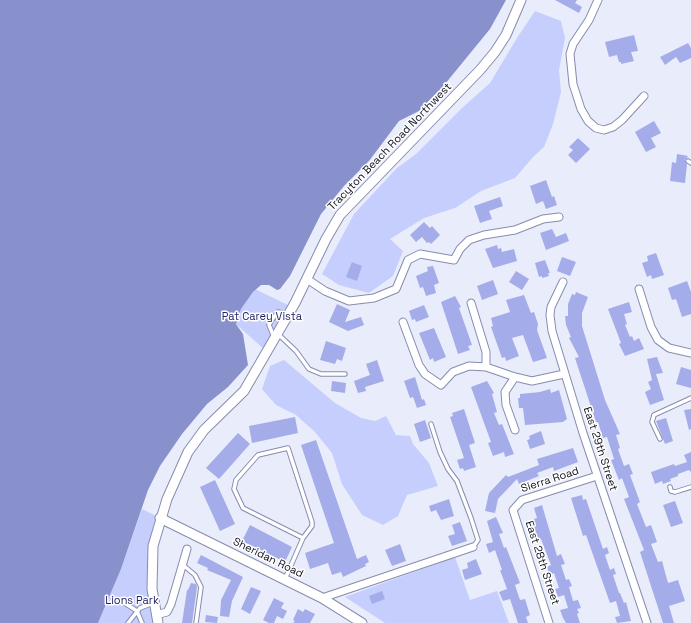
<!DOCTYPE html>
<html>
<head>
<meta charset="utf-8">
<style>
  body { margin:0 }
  canvas { display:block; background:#e9ecfa }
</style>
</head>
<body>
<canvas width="691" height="623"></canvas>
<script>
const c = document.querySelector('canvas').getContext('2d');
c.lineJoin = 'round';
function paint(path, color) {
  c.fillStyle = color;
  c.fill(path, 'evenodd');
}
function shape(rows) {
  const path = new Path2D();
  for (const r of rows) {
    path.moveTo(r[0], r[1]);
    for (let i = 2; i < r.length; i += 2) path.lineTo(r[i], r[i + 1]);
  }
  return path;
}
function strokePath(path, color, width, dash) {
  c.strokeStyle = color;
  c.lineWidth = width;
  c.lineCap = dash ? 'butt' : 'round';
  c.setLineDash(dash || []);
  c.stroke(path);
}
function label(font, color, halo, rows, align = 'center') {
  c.font = font + ' "Space Grotesk",sans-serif';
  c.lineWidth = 3;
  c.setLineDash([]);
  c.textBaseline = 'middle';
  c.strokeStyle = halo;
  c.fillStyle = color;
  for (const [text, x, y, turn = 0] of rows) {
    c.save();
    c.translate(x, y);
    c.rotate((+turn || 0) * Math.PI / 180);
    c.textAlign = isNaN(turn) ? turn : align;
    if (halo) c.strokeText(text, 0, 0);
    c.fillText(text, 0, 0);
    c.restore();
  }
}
paint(shape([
  [535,11,561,21,565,38,559,70,561,92,553,124,544,147,533,157,515,178,481,191,455,208,424,218,390,239,403,251,393,276,369,293,339,285,322,274,354,214,397,168,416,154,462,108,490,83,517,38],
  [255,289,292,307,267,352,236,324,241,309],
  [284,360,335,403,361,418,375,421,386,416,396,435,410,436,413,444,429,463,438,486,407,495,398,516,383,525,362,515,342,484,332,453,315,432,296,415,276,405,262,389,270,366],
  [142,509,160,518,153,546,158,623,98,623,121,569],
  [455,557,470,600,497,591,509,623,385,623,345,597]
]), '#c6cefd');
paint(shape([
  [0,0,506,0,490,29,445,84,419,111,399,121,369,161,344,186,321,214,290,276,280,289,277,290,269,285,261,285,253,292,241,309,236,324,243,334,248,365,228,387,207,404,182,434,160,466,148,490,121,569,98,623,0,623]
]), '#8891cc');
paint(shape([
  [555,0,577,0,575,3,582,7,579,13],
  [634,35,638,51,631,52,634,61,621,64,621,62,619,62,617,55,609,57,605,42],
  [688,43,691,48,691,58,680,63,676,57,665,65,660,57],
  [654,121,661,133,651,138,656,147,646,152,635,132],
  [578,138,590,149,576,163,568,155,573,150,569,147],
  [677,154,688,156,685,160,687,164,685,183,670,181,672,162,676,163],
  [546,180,552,197,554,196,557,205,546,209,543,201,536,204,530,186],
  [500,197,503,206,489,211,492,219,480,223,474,206],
  [424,222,430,228,432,226,440,235,431,244,429,242,427,243,422,237,416,242,410,235],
  [552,229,556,237,566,233,569,241,546,250,540,233],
  [497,245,498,249,501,248,502,252,514,249,517,261,493,268,485,249],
  [656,253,664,275,652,279,651,275,647,277,642,263,648,261,647,256],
  [562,257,576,262,570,276,557,271],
  [545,260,550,273,548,273,549,276,542,278,542,276,539,277,535,263],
  [352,262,362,266,357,281,346,277],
  [433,266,439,283,434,285,436,293,426,296,423,287,420,288,416,276,428,271,427,267],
  [516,271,529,279,522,290,509,282],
  [493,280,498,294,482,300,477,286],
  [687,281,691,292,691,314,682,317,676,299,672,300,668,288],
  [576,292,588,297,582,313,582,326,605,400,620,434,616,435,620,448,618,449,624,466,629,464,633,474,630,475,640,502,637,504,646,527,651,525,657,542,651,544,658,562,662,561,668,583,678,580,685,601,669,606,674,623,663,623,640,552,644,550,624,499,629,497,622,478,619,480,611,460,614,459,607,437,603,438,598,422,596,422,575,358,579,357,569,338,571,337,566,325,565,316,568,316,568,304,572,294,575,295],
  [524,295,531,313,534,312,538,324,537,330,547,358,533,362,523,335,512,338,519,356,506,361,505,357,502,358,491,327,493,326,491,318,510,312,506,300],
  [455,296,461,307,459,308,472,345,468,346,470,350,458,354,441,302],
  [629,302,632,312,624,314,627,324,625,325,630,337,632,336,634,341,639,338,644,349,625,356,619,344,621,343,608,309],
  [337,304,350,310,345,322,361,317,364,325,348,331,329,322],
  [424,305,429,317,416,322,415,319,412,320,409,311],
  [434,328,446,357,434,362,433,358,430,360,419,333],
  [326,341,346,348,342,361,337,359,335,364,320,360],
  [657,357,663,373,656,374,664,400,650,405,645,392,651,389,648,382,652,380,647,359],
  [377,360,384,381,365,387,366,391,358,393,354,381,370,375,366,364],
  [681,367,691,370,691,388,676,384],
  [415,377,422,400,424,399,426,405,417,408,413,397,410,398,404,381],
  [332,381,346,383,345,393,331,391],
  [487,381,494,393,492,394,497,412,494,413,499,425,502,424,514,454,505,457,504,452,493,456,488,443,491,442,471,387],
  [550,389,551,393,559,390,567,419,563,422,525,425,523,408,519,408,518,398,520,398,520,394,540,392],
  [464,409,475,443,469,445,476,467,464,471,463,468,460,469,457,460,464,458,450,417,453,416,452,413],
  [691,409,691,429,689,430,684,410],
  [295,417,298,433,252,443,249,426],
  [666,418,673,441,665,444,656,421],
  [425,420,431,438,420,442,414,424],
  [541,431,545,444,530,449,527,440,530,439,529,436],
  [238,433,250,444,219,479,206,468],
  [316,440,357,559,366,555,369,562,365,564,366,566,343,577,341,572,332,575,328,563,310,569,305,553,334,543,301,445],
  [573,448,578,462,554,471,553,467,537,473,539,476,519,484,517,479,498,499,495,513,485,511,489,493,506,475,508,477,539,465,537,459],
  [691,452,691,472,689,470,678,474,678,476,670,479,671,481,663,484,662,481,655,484,651,472,674,464,675,466,687,462,684,455],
  [215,480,235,524,220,531,200,487],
  [582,495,583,500,586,499,603,549,607,547,609,553,605,555,610,570,614,568,616,574,613,575,619,593,620,593,624,603,626,602,631,621,617,623,615,617,620,616,616,601,610,603,586,535,583,536,571,498],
  [449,499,454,516,441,520,436,510,431,512,429,506],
  [675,501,683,523,671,527,663,505],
  [542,505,557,556,561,554,565,564,561,565,566,580,569,579,572,586,569,587,573,601,578,600,581,608,577,609,579,613,577,614,580,623,566,623,563,618,560,610,568,608,564,595,558,597,555,589,559,588,554,573,550,575,547,567,551,565,541,539,539,540,531,520,537,518,534,508],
  [496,517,503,533,499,534,504,548,506,547,520,583,515,585,520,600,525,599,530,615,526,617,528,623,518,623,510,599,503,601,499,592,507,589,500,570,502,570,495,550,489,553,486,544,493,542,487,521],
  [460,522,467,541,452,546,448,536,455,534,452,525],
  [250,525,292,547,285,562,242,541],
  [400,544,406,561,392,566,385,550],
  [201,555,243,577,232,601,229,617,220,616,221,600,231,580,207,570,208,568,197,563],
  [476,559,482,574,465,580,462,570,468,568,467,563],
  [191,583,196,584,197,587,192,623,182,623,187,590,188,590],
  [251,587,261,591,250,614,241,609],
  [382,591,385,599,372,604,369,596],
  [274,598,284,603,281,608,287,611,283,619,277,616,274,623,269,623,263,620],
  [298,609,303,612,305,609,315,614,310,623,293,623,295,621,293,620],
  [206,615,218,617,217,623,205,622]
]), '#a4adea');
const lane = shape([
  [688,161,691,163],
  [278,334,296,351,309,369,321,374,345,374],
  [274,337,269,325,271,321,278,312,287,314],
  [431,424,440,452,448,469,457,481,471,518,478,540,473,547],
  [660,439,652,422,654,415,691,398],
  [670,487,671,491,675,492,691,487],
  [183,565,195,575,201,587,196,623],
  [285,579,303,538,243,508,234,489,236,480,258,455,288,448,312,522,312,526,303,538],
  [123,602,137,611,142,623],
  [128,623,140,608,153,603]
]);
const street = shape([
  [598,0,589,20,573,44,570,54,573,84,581,109,588,121,596,128,604,130,613,127,622,120,644,96],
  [307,279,325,291,349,301,374,298,396,289,408,260,420,254,454,260,460,249,469,240,484,235,515,230,543,219,559,217],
  [563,282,551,307,550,315,552,331,583,433,647,623],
  [639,289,651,327,658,340,669,348,691,353],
  [471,303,486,352,486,367],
  [403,322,419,365,425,374,441,385,453,372,469,366,486,367,515,377,532,381,564,374],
  [515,377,505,392,506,405,515,430],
  [322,598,473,547],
  [156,615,167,612,171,604,187,549],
  [549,623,513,510,522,500,597,476]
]);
const secondary = shape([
  [160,518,322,598,362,623],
  [158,623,152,589,153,546,167,499,188,452,204,430,244,391,295,303,326,239,340,215,480,70,495,52,506,35,521,0]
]);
strokePath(lane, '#878cae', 5.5);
strokePath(street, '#878cae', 9);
strokePath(secondary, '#878cae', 11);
strokePath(lane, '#fff', 3.5);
strokePath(street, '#fff', 7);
strokePath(secondary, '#fff', 9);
label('11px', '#0d0f1b', '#fff', [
  ["Tracyton Beach Road Northwest",390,147,-46],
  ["East 29th Street",600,449,72],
  ["Sierra Road",550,480,-18],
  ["Sheridan Road",268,558,26],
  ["East 28th Street",542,563,72]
]);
label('11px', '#242368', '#fff', [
  ["Pat Carey Vista",262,317],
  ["Lions Park",132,601]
]);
</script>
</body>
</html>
